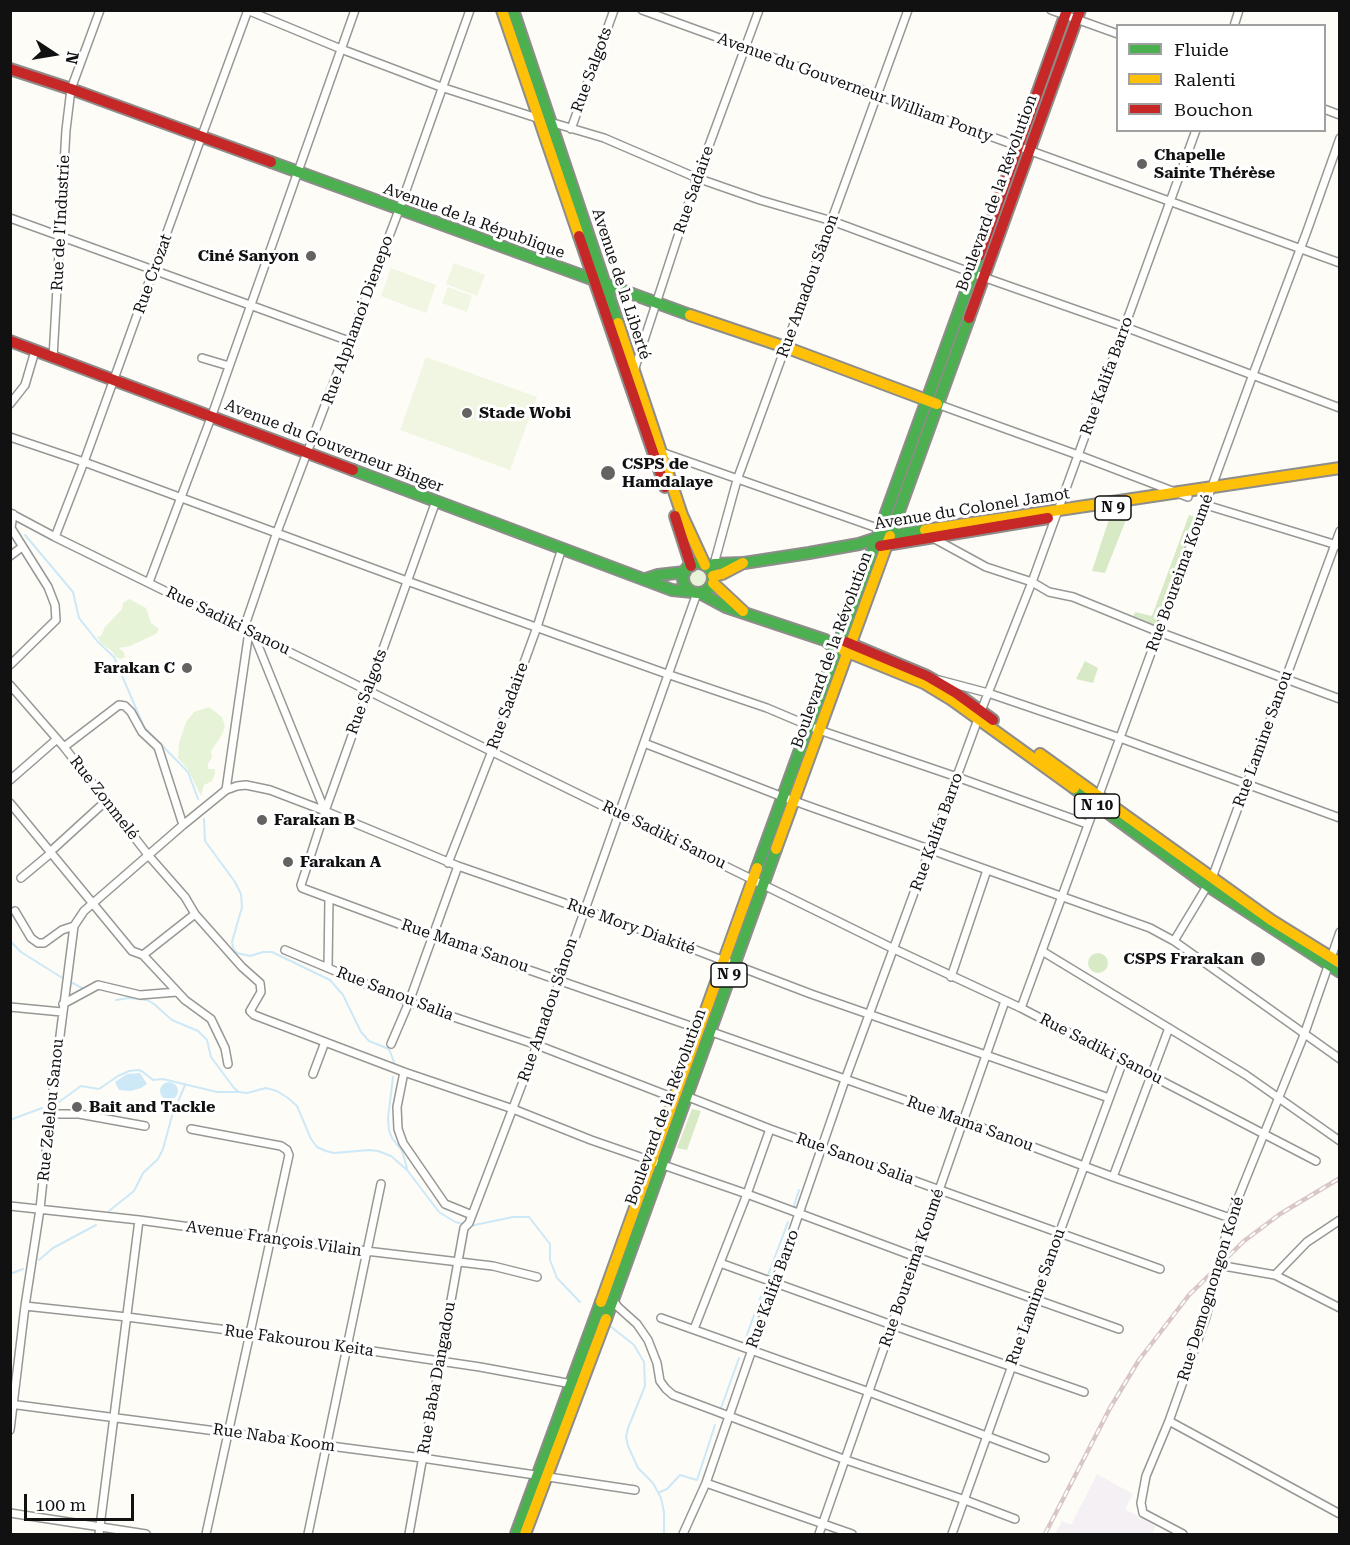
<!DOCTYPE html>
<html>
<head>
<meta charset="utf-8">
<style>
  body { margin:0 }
  #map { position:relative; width:1350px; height:1545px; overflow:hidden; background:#fdfcf7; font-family:"Roboto Serif",serif }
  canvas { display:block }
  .frame { position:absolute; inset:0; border:12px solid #111; pointer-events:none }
  .legend { position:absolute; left:1116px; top:24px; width:210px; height:108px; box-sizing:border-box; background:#fff; border:2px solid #a0a0a0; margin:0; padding:8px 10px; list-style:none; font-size:18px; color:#111 }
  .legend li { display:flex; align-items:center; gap:12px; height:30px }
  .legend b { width:30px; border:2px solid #a0a0a0 }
  .north { position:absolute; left:24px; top:24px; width:60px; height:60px; -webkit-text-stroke:4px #fff; paint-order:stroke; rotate:102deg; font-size:16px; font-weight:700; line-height:24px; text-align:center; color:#111 }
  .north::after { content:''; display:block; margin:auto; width:21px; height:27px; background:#111; clip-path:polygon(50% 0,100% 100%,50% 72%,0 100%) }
  .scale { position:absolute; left:24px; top:1494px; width:110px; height:27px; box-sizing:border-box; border:3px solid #111; border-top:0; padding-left:8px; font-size:18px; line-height:21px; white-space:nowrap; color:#111; -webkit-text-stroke:4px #fff; paint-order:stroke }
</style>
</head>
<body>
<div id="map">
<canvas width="1350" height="1545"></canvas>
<div class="frame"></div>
<ul class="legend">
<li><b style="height:8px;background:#4caf50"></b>Fluide</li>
<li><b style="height:8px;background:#ffc107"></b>Ralenti</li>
<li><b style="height:8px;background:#c62828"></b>Bouchon</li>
</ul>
<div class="north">N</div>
<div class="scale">100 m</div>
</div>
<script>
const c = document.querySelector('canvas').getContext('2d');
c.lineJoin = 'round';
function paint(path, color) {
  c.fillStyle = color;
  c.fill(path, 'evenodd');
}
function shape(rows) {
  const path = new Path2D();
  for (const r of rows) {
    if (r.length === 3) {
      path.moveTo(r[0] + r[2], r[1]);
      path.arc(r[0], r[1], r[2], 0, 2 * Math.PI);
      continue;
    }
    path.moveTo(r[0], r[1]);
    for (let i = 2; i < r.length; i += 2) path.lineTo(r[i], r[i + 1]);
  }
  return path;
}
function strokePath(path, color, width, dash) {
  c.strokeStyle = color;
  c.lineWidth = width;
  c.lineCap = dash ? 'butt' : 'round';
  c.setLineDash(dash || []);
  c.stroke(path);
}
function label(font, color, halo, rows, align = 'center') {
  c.font = font + ' "Roboto Serif",serif';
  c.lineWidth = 6;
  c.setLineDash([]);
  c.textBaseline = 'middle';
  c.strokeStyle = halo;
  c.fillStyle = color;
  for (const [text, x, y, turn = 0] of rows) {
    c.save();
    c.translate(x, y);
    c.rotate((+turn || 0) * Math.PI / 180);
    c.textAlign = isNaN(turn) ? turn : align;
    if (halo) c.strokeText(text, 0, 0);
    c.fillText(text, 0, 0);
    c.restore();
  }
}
paint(shape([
  [1097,1474,1133,1494,1125,1509,1156,1526,1152,1534,1055,1534,1062,1521,1071,1525]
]), '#f5f0f3');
paint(shape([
  [699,578,11],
  [129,599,146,608,151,623,159,629,156,634,130,646,119,648,124,652,125,657,121,659,116,657,112,651,102,644,97,637,101,636,105,627,122,609,123,603],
  [209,707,222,717,225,726,222,735,211,751,212,758,208,763,208,769,215,769,215,774,212,781,204,785,201,796,187,768,178,758,179,743,186,722,194,712]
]), '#e7f3d7');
paint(shape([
  [1189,515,1200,519,1157,630,1132,619,1135,612,1152,616],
  [1127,517,1105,573,1092,571,1109,519],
  [1085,661,1098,668,1093,683,1076,679],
  [1098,963,10],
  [692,1109,701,1111,687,1150,677,1148]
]), '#d8eac5');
paint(shape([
  [454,263,485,275,477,296,446,284],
  [391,268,436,285,426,313,381,296],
  [448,287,472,296,467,312,442,303],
  [426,357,537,397,510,470,400,430]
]), '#f0f6e1');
paint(shape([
  [140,1073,147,1084,141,1088,131,1091,119,1090,115,1082,127,1074],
  [169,1091,9]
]), '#cde8f7');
strokePath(shape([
  [25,535,73,592,79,618,98,642,114,657,144,727,188,772,198,799],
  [204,819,205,841,235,882,241,894,242,907,232,942,233,948,237,953,250,956,263,952,272,952,330,980,343,995,361,1032,369,1041,389,1049,394,1062],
  [10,941,21,952,64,979],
  [69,981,82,988],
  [116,1000,129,998,147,1000,154,1004,172,1020,198,1031,207,1040,211,1057,234,1088,239,1092,247,1093,266,1088,277,1091,288,1098,297,1106,311,1139,317,1147,326,1151,334,1153,369,1150,378,1151,391,1156,407,1170,439,1212,455,1222,464,1224],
  [393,1077,388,1118,389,1130,392,1138,402,1151,407,1168],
  [59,1102,81,1086,99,1089,118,1076,129,1071,139,1070,143,1072,153,1080,163,1079,217,1092,238,1092],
  [10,1120,42,1108],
  [793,1209,799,1190],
  [109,1211,134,1191,143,1173,158,1159,163,1149,172,1116,185,1085],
  [470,1226,513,1217,529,1217,550,1244,550,1260,557,1278,580,1302],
  [39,1260,53,1248,96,1225],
  [10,1274,23,1269],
  [768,1275,788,1222],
  [610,1326,634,1345,644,1362,645,1386,628,1428,626,1437,628,1446,638,1468,653,1483,661,1498,664,1512,664,1534],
  [745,1340,764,1288],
  [721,1408,739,1358],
  [660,1492,667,1489,680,1475,697,1480,715,1425]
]), '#cde8f7', 2);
const street = shape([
  [247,10,341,49,441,87,540,119],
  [642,10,1340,263],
  [1051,10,1118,34],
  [1234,26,1239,10],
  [1324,109,1340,115],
  [550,122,604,138,697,178,760,200,832,221,983,277,1125,327,1340,408],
  [571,129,614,10],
  [10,218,349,341],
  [53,358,66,130,71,89,100,10],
  [202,358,229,366],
  [634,371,697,178,759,10],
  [10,404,25,385,35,351],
  [937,404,1078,455,1188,497],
  [10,437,84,462,407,581,667,674,767,708,819,730,957,777,1087,824],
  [661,452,880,529],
  [436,501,325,811,301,885,302,888,434,937,699,1029],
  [1206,505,1340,546],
  [10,513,55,537,894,949,1021,1008,1316,1161],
  [55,537,84,462,201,138,248,10],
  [933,538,986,567,1032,582,1049,592,1073,597,1159,632,1340,699],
  [10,556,22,547],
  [714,564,737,480,908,10],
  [149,582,212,415,355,10],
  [244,628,277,532,399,210,470,10],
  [253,633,325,811],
  [10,665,56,620,55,605,48,587,11,528,13,514],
  [939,680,988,693,1120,738,1340,818],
  [10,685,64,747,149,856,185,897,195,914,242,967,260,983,261,992,250,1011,254,1015,404,1072,513,1109,591,1140,747,1194,916,1257,1119,1329],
  [644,743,783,797,1150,928,1174,941,1340,1059],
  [64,747,119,705,125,706,131,712,142,732,158,747,183,825],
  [10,780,57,739],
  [226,790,249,631],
  [10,803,132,951,143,955,195,914],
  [50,852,107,800],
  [448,863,492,751,537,627,562,548],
  [21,878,51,853],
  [15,911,31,938,38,943,44,943,62,930,74,926],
  [1174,941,1212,878,1340,531],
  [285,950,409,1002,537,1045,674,1098],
  [1042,951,1246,1075,1340,1141],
  [143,955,185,1000,211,1019,225,1048,228,1064],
  [328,968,329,899],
  [951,977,987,870],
  [63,1004,98,985,140,995,177,992],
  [10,1007,62,1012],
  [1021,1008,1252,377,1307,231,1340,138],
  [709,1031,964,1121,1113,1177,1230,1218],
  [391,1044,409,1002,458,866],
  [404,1072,397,1107,398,1129,403,1143,445,1204,472,1215],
  [313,1074,325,1042],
  [686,1096,770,1129,1160,1269],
  [50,1114,79,1114,145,1126],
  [191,1129,281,1146,287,1150,289,1155,206,1534],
  [1113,1177,1169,1028],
  [10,1206,139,1220,366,1251,493,1266,537,1277],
  [720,1263,892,1325,1084,1392],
  [1218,1265,1275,1275,1340,1308],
  [1275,1275,1307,1242,1340,1220],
  [613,1300,618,1307,637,1324,648,1340,657,1363,660,1381,666,1389,673,1395,846,1460,965,1500,1015,1519],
  [25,1306,127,1317,251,1333,480,1367,572,1384],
  [661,1318,869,1392,1045,1458],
  [694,1329,747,1194,770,1129],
  [10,1404,422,1458,635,1490],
  [1169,1421,1340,1514],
  [10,1430,25,1306,40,1209,50,1114,74,926,84,911,183,825,226,790,237,786,246,785,270,790,325,811,458,866,659,936,811,994,1109,1098],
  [706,1483,852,1534],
  [10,1513,146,1534],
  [99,1534,139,1220],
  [308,1534,381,1184],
  [409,1534,464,1228,469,1223,537,1045,697,593],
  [683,1534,706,1483,845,1080,981,711,1032,582,1196,130],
  [819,1534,1005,1001],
  [952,1534,1059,1234,1123,1061],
  [1183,1534,1143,1513,1141,1503,1146,1476,1169,1421,1206,1317,1230,1218,1304,1035,1340,932]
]);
const fast = shape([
  [513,10,618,323],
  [271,162,690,315],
  [353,470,672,590,693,592],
  [890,536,969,318],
  [698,578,15],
  [709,568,714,564,744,563,809,553,859,544,877,538,979,256],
  [646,579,658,575,685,572],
  [700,593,726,607,825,640,835,648],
  [1074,788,1208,886,1340,972],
  [757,868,877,538,925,530],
  [606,1319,776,849],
  [516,1534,601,1302]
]);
const slow = shape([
  [502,10,579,236],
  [690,315,785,347,937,404],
  [618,323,682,515,705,565],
  [925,530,1340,468],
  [713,576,722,574,743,563],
  [713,583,743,611],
  [843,650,924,683,952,700,1074,788],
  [1040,754,1271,920,1340,963],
  [776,849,890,536],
  [601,1302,757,868],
  [525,1534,606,1319]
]);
const jam = shape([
  [10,69,71,89,271,162],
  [579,236,665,487],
  [979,256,1067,10],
  [969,318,1080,10],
  [10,341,353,470],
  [675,516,691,566],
  [880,546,1048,518],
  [846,642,927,676,956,693,993,720]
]);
strokePath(street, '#979795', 10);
strokePath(fast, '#8e8d8b', 14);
strokePath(slow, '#8e8d8b', 14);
strokePath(jam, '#8e8d8b', 14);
strokePath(street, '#fffffe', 7);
strokePath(fast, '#4caf50', 10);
strokePath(slow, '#ffc107', 10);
strokePath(jam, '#c62828', 10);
const rail = shape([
  [1045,1534,1110,1408,1139,1360,1189,1295,1244,1241,1280,1214,1340,1178]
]);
strokePath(rail, '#d9c6c7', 4.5);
strokePath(rail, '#fff', 2, [7]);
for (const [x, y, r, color] of [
  [1142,164,6,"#646362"],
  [311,256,6,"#646362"],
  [467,413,6,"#646362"],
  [608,473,8,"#646362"],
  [187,668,6,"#646362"],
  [262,820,6,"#646362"],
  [288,862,6,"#646362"],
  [1258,959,8,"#646362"],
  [77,1107,6,"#646362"]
]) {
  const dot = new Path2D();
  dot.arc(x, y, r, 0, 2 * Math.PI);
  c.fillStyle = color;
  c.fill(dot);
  strokePath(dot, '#fff', 2);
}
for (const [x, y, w] of [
  [1113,508,36],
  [1097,806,45],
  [729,975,36]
]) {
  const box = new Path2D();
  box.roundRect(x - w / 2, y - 12, w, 24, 4.5);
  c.fillStyle = '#fff';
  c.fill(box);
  strokePath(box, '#111', 1.5);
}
label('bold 15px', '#111', null, [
  ["N 9",1113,508],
  ["N 10",1097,806],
  ["N 9",729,975]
]);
label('16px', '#111', '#fff', [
  ["Rue Salgots",592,70,-70],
  ["Avenue du Gouverneur William Ponty",855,88,20],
  ["Rue Sadaire",694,190,-71],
  ["Boulevard de la Révolution",997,193,-70],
  ["Avenue de la République",474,221,20],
  ["Rue de l'Industrie",61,223,-87],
  ["Rue Crozat",153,274,-70],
  ["Avenue de la Liberté",621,284,72],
  ["Rue Amadou Sânon",808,286,-70],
  ["Rue Alphamoi Dienepo",358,320,-70],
  ["Rue Kalifa Barro",1107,376,-70],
  ["Avenue du Gouverneur Binger",334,446,21],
  ["Avenue du Colonel Jamot",972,509,-9],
  ["Rue Boureima Koumé",1180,573,-70],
  ["Rue Sadiki Sanou",228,621,26],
  ["Boulevard de la Révolution",832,650,-70],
  ["Rue Salgots",367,692,-70],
  ["Rue Sadaire",508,706,-70],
  ["Rue Lamine Sanou",1263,739,-70],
  ["Rue Zonmelé",104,798,52],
  ["Rue Kalifa Barro",937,832,-70],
  ["Rue Sadiki Sanou",664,835,26],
  ["Rue Mory Diakité",631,927,20],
  ["Rue Mama Sanou",465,946,19],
  ["Rue Sanou Salia",395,994,21],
  ["Rue Amadou Sânon",548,1010,-71],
  ["Rue Sadiki Sanou",1101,1049,27],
  ["Boulevard de la Révolution",666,1107,-70],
  ["Rue Zelelou Sanou",51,1110,-84],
  ["Rue Mama Sanou",970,1124,20],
  ["Rue Sanou Salia",855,1159,20],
  ["Avenue François Vilain",274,1239,8],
  ["Rue Boureima Koumé",912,1268,-71],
  ["Rue Kalifa Barro",773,1289,-70],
  ["Rue Demognongon Koné",1211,1289,-73],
  ["Rue Lamine Sanou",1036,1297,-70],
  ["Rue Fakourou Keita",299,1341,8],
  ["Rue Baba Dangadou",437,1378,-80],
  ["Rue Naba Koom",274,1438,8]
]);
label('bold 16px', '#111', '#fff', [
  ["Chapelle",1154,155],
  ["Sainte Thérèse",1154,173],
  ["Ciné Sanyon",299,256,"right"],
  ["Stade Wobi",479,413],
  ["CSPS de",622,464],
  ["Hamdalaye",622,482],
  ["Farakan C",175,668,"right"],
  ["Farakan B",274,820],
  ["Farakan A",300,862],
  ["CSPS Frarakan",1244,959,"right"],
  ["Bait and Tackle",89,1107]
], 'left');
</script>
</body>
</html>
